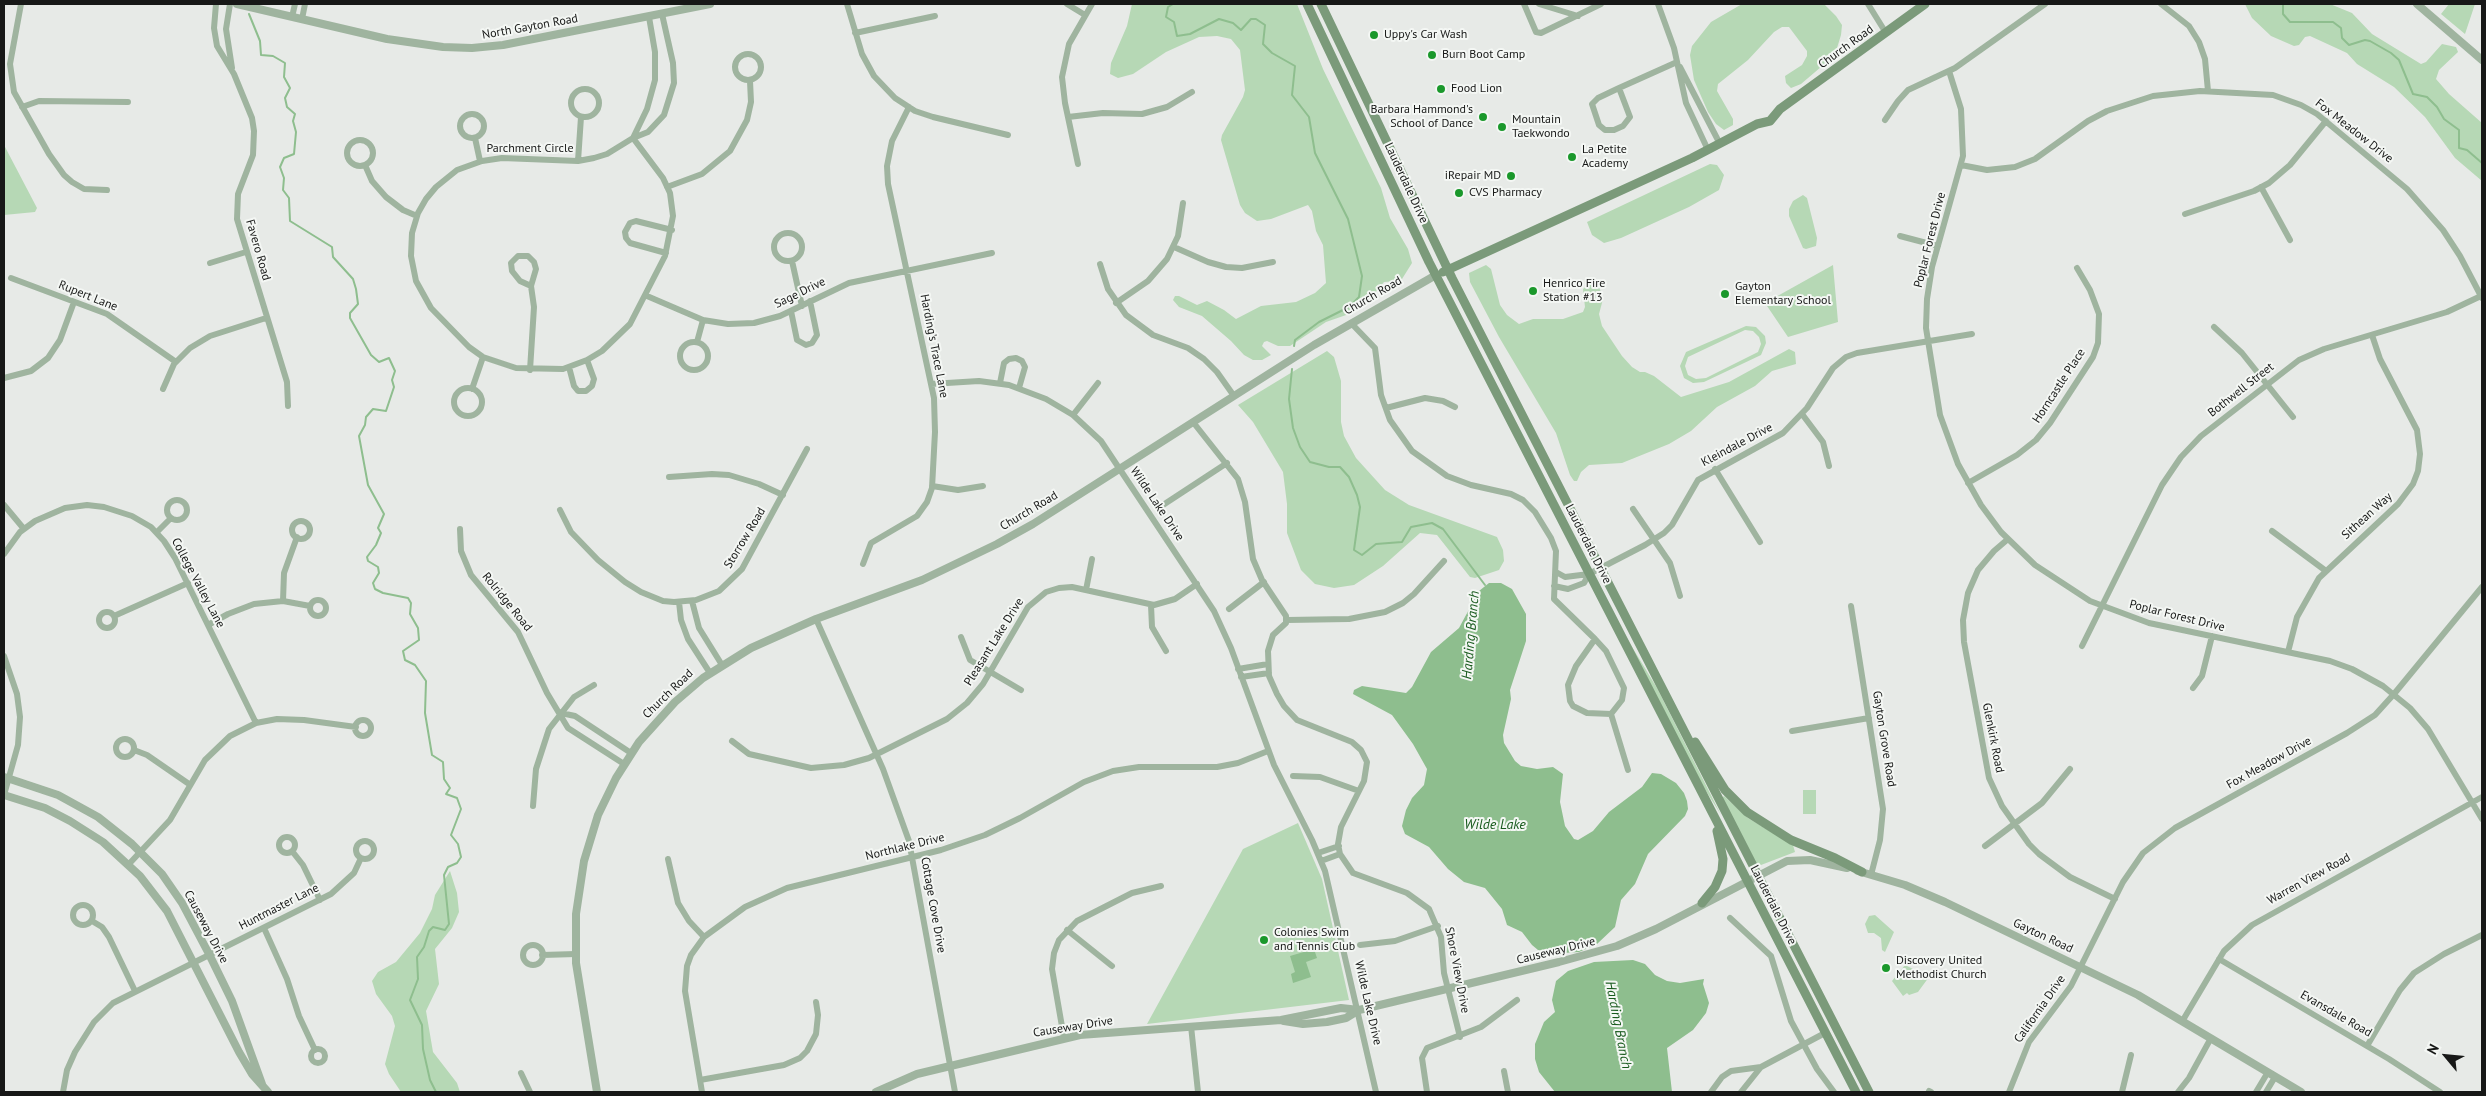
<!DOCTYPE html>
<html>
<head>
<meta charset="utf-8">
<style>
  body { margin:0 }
  #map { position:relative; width:2486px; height:1096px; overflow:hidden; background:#e7eae7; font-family:"PT Sans",sans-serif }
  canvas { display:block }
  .frame { position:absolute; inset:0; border:5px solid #171817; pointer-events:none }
  .north { position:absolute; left:2421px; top:1031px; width:50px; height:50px; -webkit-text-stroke:4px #f4f7f4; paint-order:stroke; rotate:298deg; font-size:14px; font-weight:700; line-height:20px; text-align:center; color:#171817 }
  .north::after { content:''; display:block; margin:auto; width:18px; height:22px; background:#171817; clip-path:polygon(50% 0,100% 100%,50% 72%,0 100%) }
</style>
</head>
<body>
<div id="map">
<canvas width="2486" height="1096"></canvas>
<div class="frame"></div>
<div class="north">N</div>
</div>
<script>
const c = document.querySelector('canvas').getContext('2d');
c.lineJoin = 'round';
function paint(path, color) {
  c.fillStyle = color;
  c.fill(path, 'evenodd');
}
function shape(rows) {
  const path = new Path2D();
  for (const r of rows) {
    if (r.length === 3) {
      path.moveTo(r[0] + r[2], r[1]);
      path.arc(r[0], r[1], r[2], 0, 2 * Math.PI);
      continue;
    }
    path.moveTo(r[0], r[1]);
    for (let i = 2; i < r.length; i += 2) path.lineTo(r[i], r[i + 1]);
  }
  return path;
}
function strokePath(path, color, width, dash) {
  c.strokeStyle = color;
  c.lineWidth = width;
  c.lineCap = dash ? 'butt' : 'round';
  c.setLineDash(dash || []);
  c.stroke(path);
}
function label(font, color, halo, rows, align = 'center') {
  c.font = font + ' "PT Sans",sans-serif';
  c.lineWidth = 4;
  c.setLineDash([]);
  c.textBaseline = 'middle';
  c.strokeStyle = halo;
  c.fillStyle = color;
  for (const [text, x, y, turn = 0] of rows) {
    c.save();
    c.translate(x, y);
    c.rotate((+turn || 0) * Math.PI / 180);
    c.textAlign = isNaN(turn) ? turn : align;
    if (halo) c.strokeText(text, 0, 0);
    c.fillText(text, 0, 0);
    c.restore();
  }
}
paint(shape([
  [1132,4,1297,4,1323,69,1381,188,1390,218,1408,249,1412,263,1402,279,1398,281,1384,282,1369,300,1349,314,1326,322,1290,346,1278,346,1267,341,1264,342,1262,346,1271,355,1262,360,1253,360,1244,355,1231,341,1202,316,1179,307,1173,300,1175,296,1179,296,1197,305,1207,301,1224,310,1236,319,1261,306,1296,302,1315,293,1326,283,1323,245,1316,231,1312,211,1308,205,1271,219,1257,221,1245,213,1240,205,1221,140,1222,135,1243,97,1245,90,1240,50,1231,39,1217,36,1199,37,1166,52,1133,74,1118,78,1110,74,1111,63,1127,26],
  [1742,4,1824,4,1836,16,1842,25,1841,35,1837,48,1828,61,1801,84,1791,88,1786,83,1785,76,1802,65,1807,56,1807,51,1789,27,1782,27,1774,32,1748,60,1718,84,1717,91,1733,119,1733,125,1724,130,1716,124,1708,112,1694,80,1690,55,1692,46,1711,22],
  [2245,4,2330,4,2352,13,2372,34,2421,64,2426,62,2442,44,2456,47,2458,52,2439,70,2436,79,2449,94,2482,123,2482,181,2455,158,2425,117,2394,87,2357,64,2347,53,2310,36,2305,37,2299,45,2294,46,2271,36,2252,18],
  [2449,4,2475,4,2465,34,2441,14],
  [4,145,37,208,35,212,4,215],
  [1710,164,1717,165,1724,175,1719,190,1689,207,1621,238,1604,243,1592,235,1587,222],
  [1803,195,1807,198,1817,238,1816,246,1806,249,1803,248,1789,216,1789,209,1793,201],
  [1486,265,1491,269,1500,305,1507,315,1519,324,1533,319,1563,319,1583,312,1585,307,1583,289,1595,279,1597,280,1603,299,1599,314,1602,326,1622,356,1632,367,1640,372,1645,372,1654,376,1681,397,1729,382,1789,349,1795,352,1796,364,1772,371,1755,386,1717,407,1691,431,1669,444,1622,463,1589,465,1581,472,1577,481,1574,481,1570,475,1556,433,1499,337,1470,282,1469,273],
  [1833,265,1838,322,1788,337,1765,303],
  [1746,326,1756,327,1765,336,1766,343,1761,355,1704,382,1693,383,1684,378,1680,366,1686,352],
  [1745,330,1753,331,1759,337,1761,344,1758,352,1706,378,1696,379,1688,375,1685,366,1688,357],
  [1327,351,1334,357,1341,381,1341,422,1344,436,1356,458,1385,490,1409,505,1497,537,1503,550,1504,561,1499,570,1475,578,1470,577,1437,535,1420,533,1383,566,1354,585,1334,588,1315,584,1301,570,1287,533,1287,504,1283,472,1253,422,1238,405],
  [1626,637,1657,688,1721,815,1698,778],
  [1803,790,1816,790,1816,814,1803,814],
  [1724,796,1748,818,1793,845,1795,852,1761,865,1756,863,1722,798],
  [1298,823,1322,879,1349,1000,1147,1024,1243,849],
  [450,871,457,893,459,912,452,928,435,949,439,984,426,1011,433,1052,457,1083,460,1092,401,1092,389,1074,385,1064,395,1026,392,1016,376,994,372,981,378,972,396,962,420,933,432,909,435,895],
  [1875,915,1894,932,1885,952,1882,950,1881,938,1874,933,1868,933,1865,924,1869,916],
  [1905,965,1929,977,1918,992,1909,995,1907,993,1903,996,1892,981]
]), '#b6d8b5');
paint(shape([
  [1489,583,1501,583,1512,589,1526,614,1526,641,1510,690,1511,699,1503,735,1504,743,1515,761,1521,766,1537,769,1553,767,1563,774,1560,802,1565,826,1574,839,1578,840,1593,831,1609,812,1642,787,1652,773,1661,774,1676,783,1684,793,1687,801,1688,809,1685,816,1648,854,1635,884,1621,900,1615,927,1597,944,1579,952,1563,953,1538,950,1532,945,1522,932,1507,925,1502,909,1485,888,1464,882,1448,869,1429,847,1405,834,1402,826,1406,810,1412,798,1424,785,1427,769,1413,744,1392,715,1353,694,1354,690,1362,686,1406,693,1412,687,1431,652,1459,628,1479,591],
  [1314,949,1317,958,1306,962,1311,977,1293,983,1291,974,1295,972,1290,956],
  [1633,960,1645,964,1655,975,1667,981,1680,983,1704,979,1703,984,1709,1003,1706,1013,1693,1030,1667,1048,1672,1092,1555,1092,1539,1072,1535,1059,1535,1044,1544,1022,1555,1012,1552,1000,1556,981,1568,971,1594,962]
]), '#8ebe8e');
strokePath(shape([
  [1173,4,1168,7,1166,17,1174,22,1177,36,1190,34,1219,19,1233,23,1241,30,1251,19,1256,19,1265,25,1263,44,1272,53,1295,66,1292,95,1309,117,1315,153,1348,219,1362,276,1359,297,1349,307,1319,322,1295,340,1294,346],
  [2283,4,2283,14,2290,22,2333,22,2341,28,2342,38,2349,45,2365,40,2370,41,2391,53,2399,60,2413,94,2427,97,2437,107,2444,119,2459,130,2459,148,2467,150,2482,163],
  [249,14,260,41,261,55,273,56,285,63,284,77,290,88,285,98,287,107,295,114,293,121,296,132,294,154,284,158,280,167,284,178,283,190,289,198,290,221,332,247,333,257,353,279,356,289,358,304,350,313,350,318,371,355,379,362,389,358,395,371,392,380,394,387,386,411,373,409,366,417,365,425,359,436,368,485,384,514,378,528,381,533,376,545,367,557,368,561,378,567,379,573,373,583,375,589,383,593,408,598,411,603,410,614,418,628,419,640,403,651,405,660,415,665,426,681,425,713,432,755,443,762,444,779,450,788,446,794,457,798,461,809,451,835,458,844,461,857,457,863,448,867,444,875,449,924,445,930,433,927,429,931,424,947,417,957,418,979,410,1000,422,1025,423,1049,430,1080,436,1092],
  [1292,369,1289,399,1293,428,1300,447,1310,462,1329,467,1340,467,1349,477,1357,495,1360,507,1354,550,1362,555,1376,544,1402,542,1411,527,1432,523,1443,529,1485,585]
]), '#8ebe8e', 2);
strokePath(shape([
  [21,4,10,64,14,92,49,154,64,175,72,182,84,189,107,190],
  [216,4,214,28,217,46,234,74,252,118,254,131,253,155,238,194,237,219,287,382,288,406],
  [230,4,226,29,232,68],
  [847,4,862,54,874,76,895,98,915,111,933,117,1008,135],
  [1067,4,1085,15],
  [1524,4,1536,32,1541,33,1601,4],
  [1539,4,1578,16],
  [1658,4,1674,48,1686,103,1708,150],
  [1868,4,1886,33],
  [2161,4,2189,26,2199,42,2205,59,2208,91],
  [292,17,295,4],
  [302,19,305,4],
  [855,33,935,16],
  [748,67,13],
  [1680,67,1720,144],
  [1949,71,1961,109,1963,156,1932,267,1927,299,1926,328,1940,415,1958,464,1981,505,2001,532,2035,565,2090,601,2149,623,2330,661,2352,669,2383,686,2410,708,2428,729,2482,819],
  [1619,88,1630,117,1623,126,1614,130,1605,130,1599,125,1592,104,1598,98,1619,88],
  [1619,88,1677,62],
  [585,103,14],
  [22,107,39,101,128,102],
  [472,126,12],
  [1068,117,1103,113,1142,114,1167,107,1192,92],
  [1885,120,1898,101,1908,90,1955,68,2045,4],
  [475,138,480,161],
  [633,138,663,178,670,193,673,216,665,256,630,324,602,351,587,360,563,369,516,368,483,357,469,347,431,308,416,281,411,256,412,233,418,213,426,199,436,187,457,170,482,161,502,158,578,161,594,158,607,154,633,138,648,132,664,115,674,83,673,63,662,14],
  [633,138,647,109,655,80,655,52,649,17],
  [360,153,13],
  [578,161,581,117],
  [1078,164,1065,103,1062,77,1069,44,1092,4],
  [365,165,372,181,386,197,403,210,417,216],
  [1961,165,1987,170,2015,167,2035,159,2088,121,2107,111,2153,96,2200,91,2273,95,2301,105,2317,114,2407,189,2443,230,2460,256,2482,298],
  [667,187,702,174,730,151,747,120,751,102,750,81],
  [2261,187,2290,240],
  [2185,214,2254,191,2269,183,2290,165,2326,121],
  [788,247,14],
  [1900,236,1938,246],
  [1174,247,1208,262,1226,267,1242,268,1273,262],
  [666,253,630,243,626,238,625,232,630,223,636,221,672,230],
  [792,261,802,306],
  [210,263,246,252],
  [1100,264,1108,289,1126,315,1153,335,1188,348,1204,359,1217,372,1234,396],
  [11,278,107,314,176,362],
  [647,296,703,320,728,324,754,323,780,316,849,283,992,253],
  [1116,303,1148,281,1167,259,1178,236,1183,203],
  [791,311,797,340,806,345,812,343,817,335,810,301],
  [1351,323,1375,348,1381,395,1390,420,1412,451,1447,476,1471,485,1511,494,1523,500,1535,512,1551,538,1556,551,1554,599,1595,639,1576,666,1568,685,1570,701,1573,706,1587,713,1611,714,1628,770],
  [2214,327,2242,353,2293,417],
  [697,342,703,320],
  [694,356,14],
  [569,367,574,386,578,391,586,391,592,386,594,379,587,360],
  [530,370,534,307,531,286,536,269,534,262,528,256,518,256,511,263,512,271,520,281,531,286],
  [4,378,31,371,48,358,60,340,74,302],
  [1000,383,1004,363,1009,359,1016,358,1022,361,1025,367,1019,388],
  [931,384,979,381,1009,385,1046,399,1073,415,1101,441,1214,611,1231,648,1274,765,1312,840,1325,871,1376,1092],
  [468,402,14],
  [163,389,174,364,190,348,210,336,266,318],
  [472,389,483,357],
  [1386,408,1425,398,1443,401,1455,407],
  [1802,414,1823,442,1829,466],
  [1073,415,1098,383],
  [1193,422,1238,479,1245,502,1253,559,1262,580,1286,616,1286,623,1273,635,1268,651,1269,676,1277,694,1284,706,1297,720,1352,742,1361,750,1367,762,1364,781,1341,827,1338,844,1340,854,1353,873,1407,893,1429,909,1441,937,1444,973,1460,1037],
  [1715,469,1760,542],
  [669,477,712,474,729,475,759,484,783,495],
  [1968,483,2017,455,2036,440,2050,423,2093,357,2098,343,2099,314,2090,290,2077,268],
  [932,486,958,490,983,486],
  [177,510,10],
  [4,505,24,529],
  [1163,505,1227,463],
  [1633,509,1670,563,1680,596],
  [560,510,571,532,598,560,625,582,641,592,663,601,674,602,696,600,719,591,742,569,807,449],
  [301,530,9],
  [460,529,461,551,471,575,518,632,547,693,568,728,624,764],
  [2272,531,2326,571],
  [157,532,171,518],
  [2008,539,1994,551,1978,570,1968,593,1963,620,1964,642,1989,778,2002,806,2029,844,2039,854,2070,877,2115,899],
  [4,554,20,532,35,521,65,508,87,505,104,507,132,516,151,527,164,541,175,558,256,723],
  [863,564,871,543,917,516,927,502,932,488,935,432,934,398,888,184,887,166,892,141,909,107],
  [1556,572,1565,577,1589,574,1645,545,1664,533,1672,525,1698,480,1783,433,1807,408,1833,368,1846,357,1857,353,1972,334],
  [1554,586,1568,589,1584,583,1589,574],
  [1086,590,1092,559],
  [318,608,8],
  [283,601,284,573,297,537],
  [692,601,699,628,722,665],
  [679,602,681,620,688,639,710,673],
  [1151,605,1152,627,1166,651],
  [1851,606,1883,809,1880,840,1871,875],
  [1229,609,1264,582],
  [107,620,8],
  [114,616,188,583],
  [816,619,883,769,909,841,955,1092],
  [1287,620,1349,619,1385,612,1403,603,1414,594,1444,561],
  [208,625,228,614,254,604,283,601,310,606],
  [961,637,970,660,1021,690],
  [1595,639,1606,651,1624,688,1622,700,1611,714],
  [2082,646,2162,485,2181,457,2201,436,2299,360,2324,349,2447,312,2481,296],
  [2288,652,2297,617,2319,578,2398,504,2413,484,2418,471,2420,454,2417,430,2380,359,2372,335],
  [4,656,17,694,20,717,18,745,4,795],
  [1238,669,1268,664],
  [1241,677,1269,673],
  [2193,688,2202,676,2212,636],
  [561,713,575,716,631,753],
  [363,728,8],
  [1792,731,1869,718],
  [125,748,9],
  [732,741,749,754,811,768,844,765,869,758,947,719,967,703,983,684,1028,607,1046,592,1059,588,1072,587,1154,605,1175,599,1197,584],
  [134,750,147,755,189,784],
  [1293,776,1320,777,1359,791],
  [533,806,536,769,549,729,574,697,594,685],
  [287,845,8],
  [365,850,9],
  [1985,846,2042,803,2070,769],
  [292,851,303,865,320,900],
  [1318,853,1339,846],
  [668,859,678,903,689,921,704,937],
  [1321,861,1340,854],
  [129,864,170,820,205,760,230,736,256,723,277,719,304,720,356,727],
  [83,915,10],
  [1730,918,1771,956,1791,1021,1817,1069,1834,1092],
  [92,921,102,927,109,937,135,991],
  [264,928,287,979,299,1016,315,1050],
  [1067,930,1112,966],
  [1360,945,1395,941,1438,926],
  [533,955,10],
  [542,955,576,954],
  [2219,959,2389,1059,2440,1092],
  [2183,1020,2224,951,2252,925,2482,797],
  [1191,1026,1198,1092],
  [1064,1038,1052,969,1054,953,1059,940,1077,921,1132,893,1161,886],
  [2367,1046,2400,990,2414,973,2444,954,2482,935],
  [318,1056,7],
  [1504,1071,1508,1092],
  [521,1073,530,1092],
  [700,1080,784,1065,800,1058,807,1051,816,1034,818,1015,816,1002],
  [1929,1091,1931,1092],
  [63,1092,67,1070,75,1052,94,1022,113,1003,331,894,354,873,361,858],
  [702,1092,685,991,687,966,691,955,704,937,745,907,787,888,941,850,985,835,1020,818,1084,782,1113,771,1139,767,1217,767,1238,763,1268,751],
  [1427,1092,1422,1058,1427,1048,1481,1027,1517,1000],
  [1711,1092,1722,1077,1731,1071,1761,1067],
  [1741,1092,1761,1067,1825,1033],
  [2009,1092,2029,1042,2071,986,2123,882,2143,853,2175,828,2347,733,2375,715,2394,694,2482,587],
  [2122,1092,2131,1055],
  [2178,1092,2189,1078,2211,1038],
  [2256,1092,2268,1072],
  [2266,1092,2275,1077]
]), '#9fb49f', 6);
strokePath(shape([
  [237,4,387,39,443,47,472,48,503,45,710,4],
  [2417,4,2482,60],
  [4,777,58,795,98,817,132,844,162,874,182,903,209,954,232,1001,262,1084],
  [4,795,45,808,70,821,103,842,140,876,167,911,239,1052,252,1074,268,1092],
  [1858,871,1905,885,1945,902,2138,995,2301,1092],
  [1284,1021,1303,1024,1327,1022,1346,1018,1359,1010],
  [597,1092,576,963,576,914,584,861,598,815,616,778,639,742,675,702,703,678,751,648,816,619,922,580,997,544,1033,524,1314,345,1436,275],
  [876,1092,917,1074,1080,1035,1281,1020,1341,1008,1359,1010,1559,962,1617,946,1656,929,1787,861,1810,860,1847,868]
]), '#9fb49f', 8);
strokePath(shape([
  [1307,4,1429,262,1856,1092],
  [1321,4,1452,278,1869,1092],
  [1443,272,1692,158,1757,124,1770,121,1780,109,1925,4],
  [1695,742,1725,790,1747,812,1791,840,1835,858,1862,872],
  [1702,903,1715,887,1722,871,1723,859,1717,831]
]), '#7b9a7a', 9);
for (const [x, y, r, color] of [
  [1374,35,5,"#1a982b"],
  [1432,55,5,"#1a982b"],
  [1441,89,5,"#1a982b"],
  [1483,117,5,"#1a982b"],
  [1502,127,5,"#1a982b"],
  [1572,157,5,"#1a982b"],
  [1511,176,5,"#1a982b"],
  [1459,193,5,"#1a982b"],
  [1533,291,5,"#1a982b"],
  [1725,294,5,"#1a982b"],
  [1264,940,5,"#1a982b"],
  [1886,968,5,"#1a982b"]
]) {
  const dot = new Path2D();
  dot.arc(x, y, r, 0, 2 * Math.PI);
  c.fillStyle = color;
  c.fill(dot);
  strokePath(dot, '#f4f7f4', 2);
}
label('12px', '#171817', '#f4f7f4', [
  ["North Gayton Road",530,27,-10],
  ["Church Road",1846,47,-36],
  ["Fox Meadow Drive",2354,131,38],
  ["Parchment Circle",530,149],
  ["Lauderdale Drive",1406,183,65],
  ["Poplar Forest Drive",1930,240,-76],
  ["Favero Road",258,250,74],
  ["Sage Drive",800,293,-26],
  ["Rupert Lane",88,296,22],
  ["Church Road",1373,296,-30],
  ["Harding's Trace Lane",934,346,79],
  ["Horncastle Place",2059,386,-57],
  ["Bothwell Street",2241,390,-38],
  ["Kleindale Drive",1737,445,-28],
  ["Wilde Lake Drive",1157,504,56],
  ["Church Road",1029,511,-31],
  ["Sithean Way",2367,516,-42],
  ["Storrow Road",745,538,-59],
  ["Lauderdale Drive",1588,544,63],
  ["College Valley Lane",198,583,62],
  ["Rolridge Road",507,602,51],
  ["Poplar Forest Drive",2177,616,14],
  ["Pleasant Lake Drive",994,642,-58],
  ["Church Road",668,694,-44],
  ["Glenkirk Road",1993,738,79],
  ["Gayton Grove Road",1884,739,81],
  ["Fox Meadow Drive",2269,763,-29],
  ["Northlake Drive",905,847,-14],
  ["Warren View Road",2309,879,-29],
  ["Cottage Cove Drive",933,905,80],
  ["Lauderdale Drive",1773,905,63],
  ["Huntmaster Lane",279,907,-27],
  ["Causeway Drive",206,927,62],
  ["Gayton Road",2043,936,25],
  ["Causeway Drive",1556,951,-14],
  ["Shore View Drive",1457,970,79],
  ["Wilde Lake Drive",1368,1003,77],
  ["California Drive",2040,1009,-55],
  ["Evansdale Road",2336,1014,30],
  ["Causeway Drive",1073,1027,-9]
]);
label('12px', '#171817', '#f4f7f4', [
  ["Uppy's Car Wash",1384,35],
  ["Burn Boot Camp",1442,55],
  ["Food Lion",1451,89],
  ["Barbara Hammond's",1473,110,"right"],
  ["School of Dance",1473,124,"right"],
  ["Mountain",1512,120],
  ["Taekwondo",1512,134],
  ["La Petite",1582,150],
  ["Academy",1582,164],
  ["iRepair MD",1501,176,"right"],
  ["CVS Pharmacy",1469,193],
  ["Henrico Fire",1543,284],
  ["Station #13",1543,298],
  ["Gayton",1735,287],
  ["Elementary School",1735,301],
  ["Colonies Swim",1274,933],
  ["and Tennis Club",1274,947],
  ["Discovery United",1896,961],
  ["Methodist Church",1896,975]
], 'left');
label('italic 14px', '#195b1e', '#f4f7f4', [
  ["Harding Branch",1471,635,-85],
  ["Wilde Lake",1495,825],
  ["Harding Branch",1618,1025,79]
]);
</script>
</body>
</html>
